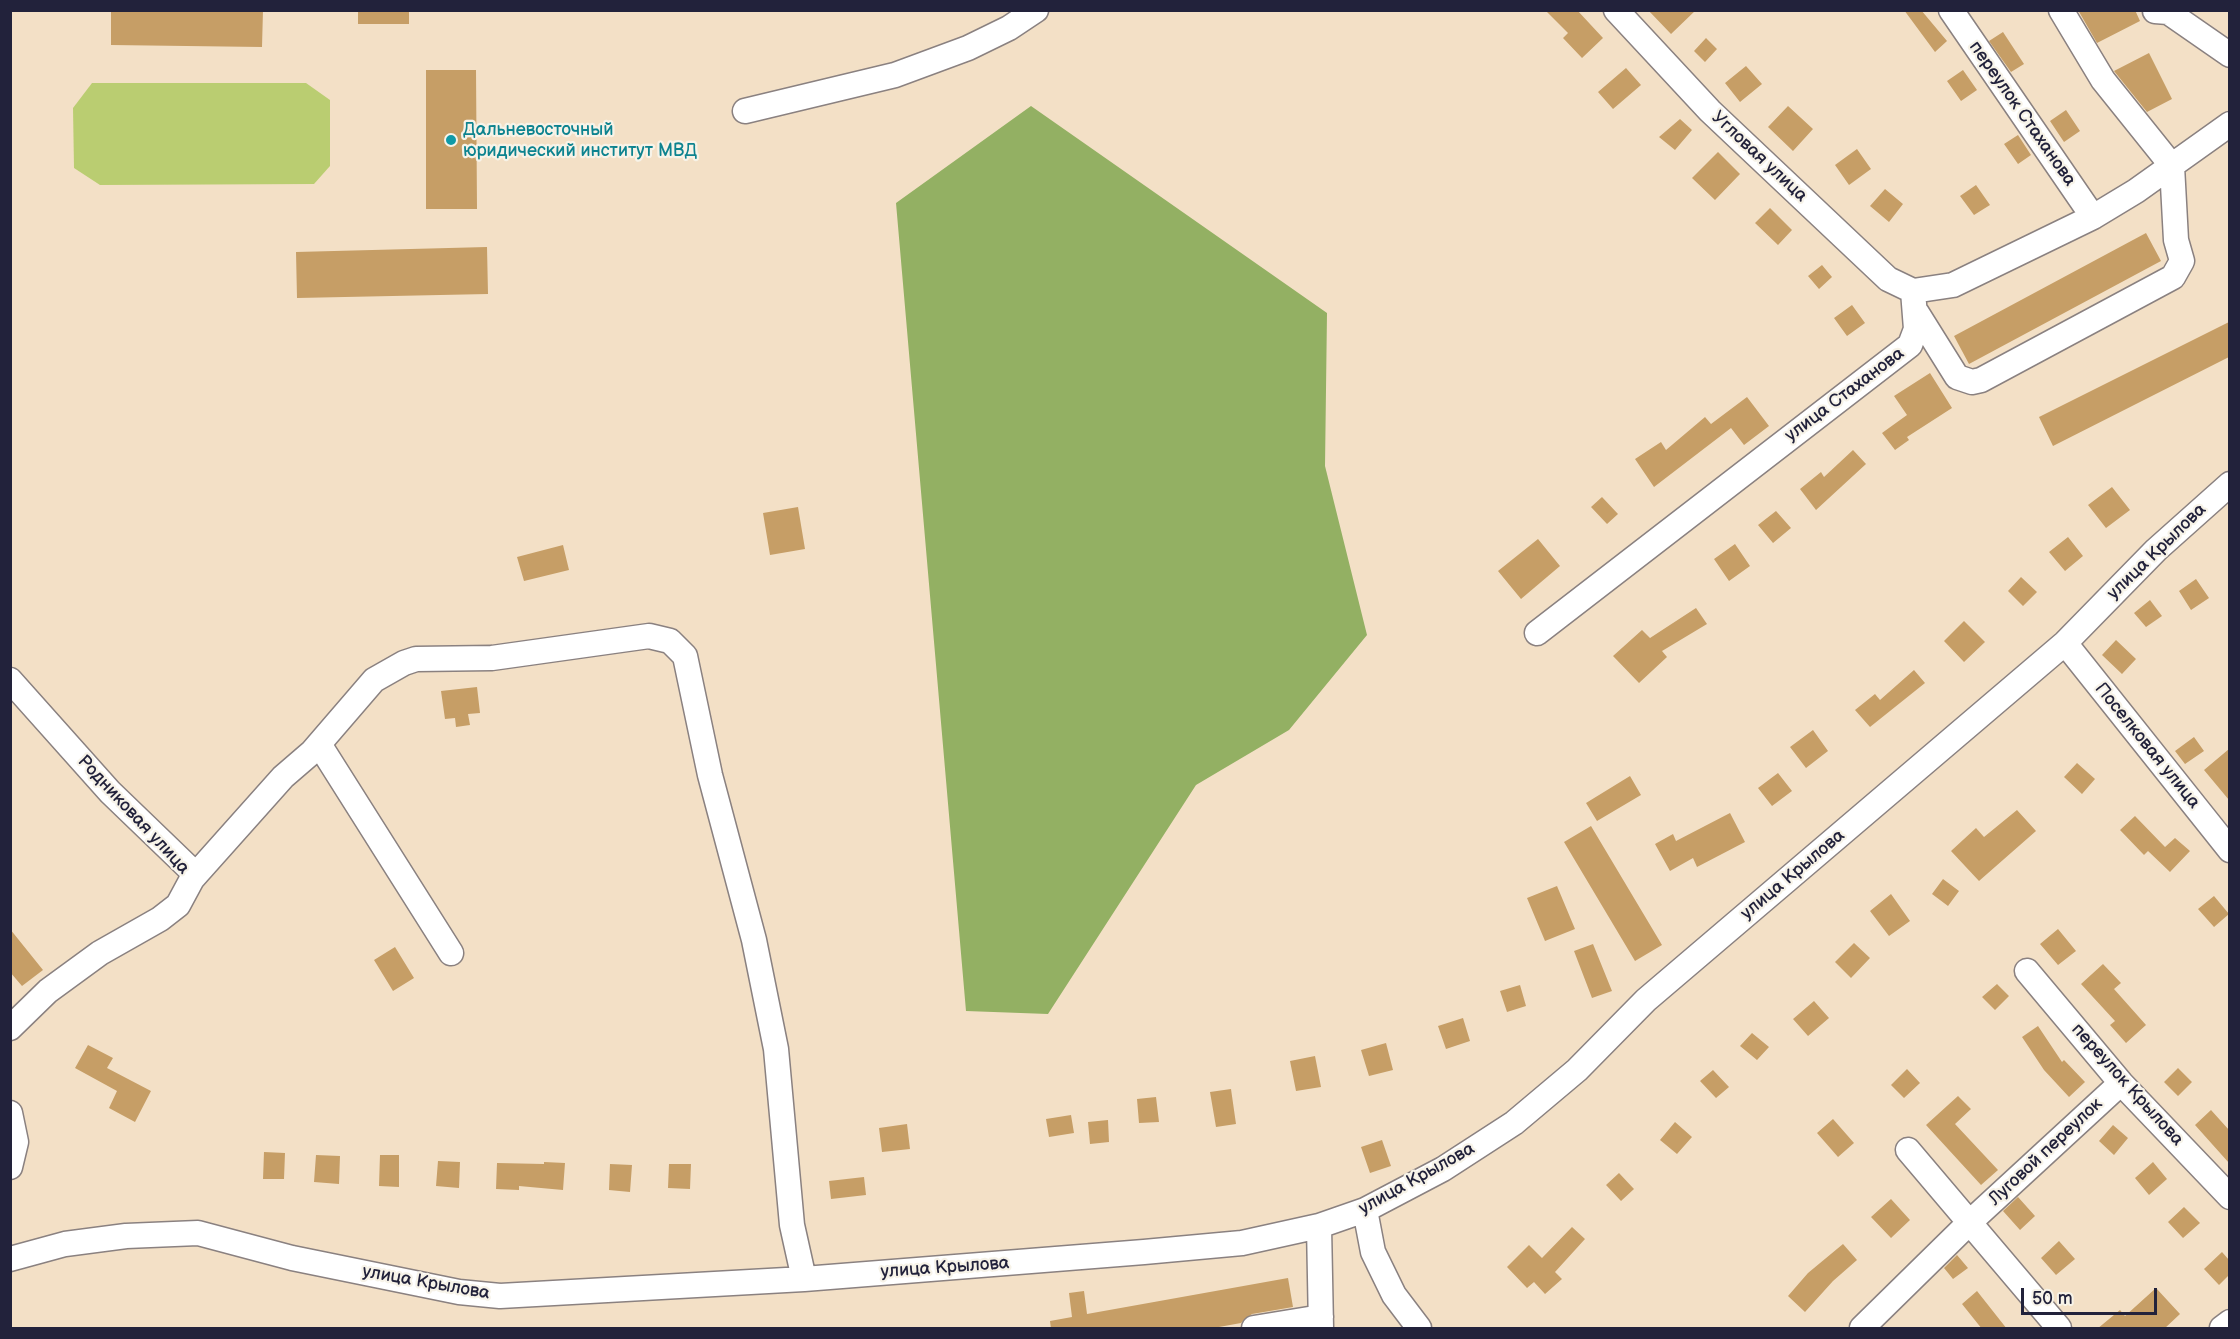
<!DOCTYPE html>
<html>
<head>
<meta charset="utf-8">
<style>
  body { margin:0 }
  #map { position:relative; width:2240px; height:1339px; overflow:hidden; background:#f3e0c6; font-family:"Balsamiq Sans",sans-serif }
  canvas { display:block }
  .frame { position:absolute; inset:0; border:12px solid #22223b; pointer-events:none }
  .scale { position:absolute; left:2021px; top:1288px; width:136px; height:27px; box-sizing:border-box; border:3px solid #22223b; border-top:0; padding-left:8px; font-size:18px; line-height:21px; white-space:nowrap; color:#22223b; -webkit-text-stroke:4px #f7f3e8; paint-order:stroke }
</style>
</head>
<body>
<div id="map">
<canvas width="2240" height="1339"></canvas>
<div class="frame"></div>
<div class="scale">50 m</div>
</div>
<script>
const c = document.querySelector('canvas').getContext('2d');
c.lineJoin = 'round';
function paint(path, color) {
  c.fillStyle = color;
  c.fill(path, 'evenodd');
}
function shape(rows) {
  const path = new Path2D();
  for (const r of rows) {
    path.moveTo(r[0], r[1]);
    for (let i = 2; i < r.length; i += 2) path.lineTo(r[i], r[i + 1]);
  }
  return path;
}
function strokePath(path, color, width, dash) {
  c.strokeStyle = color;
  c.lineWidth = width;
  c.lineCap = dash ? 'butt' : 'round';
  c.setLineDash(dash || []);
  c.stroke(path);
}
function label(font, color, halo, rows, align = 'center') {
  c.font = font + ' "Balsamiq Sans",sans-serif';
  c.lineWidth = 4.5;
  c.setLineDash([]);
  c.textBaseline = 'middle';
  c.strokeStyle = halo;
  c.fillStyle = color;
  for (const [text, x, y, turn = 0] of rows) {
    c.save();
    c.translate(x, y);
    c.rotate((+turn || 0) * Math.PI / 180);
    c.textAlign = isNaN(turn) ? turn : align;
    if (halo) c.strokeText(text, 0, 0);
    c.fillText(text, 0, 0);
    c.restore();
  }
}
paint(shape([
  [92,83,306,83,330,100,330,166,314,184,100,185,74,168,73,108]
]), '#bacd71');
paint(shape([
  [1031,106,1327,313,1325,466,1367,635,1289,730,1196,785,1048,1014,966,1011,896,203]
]), '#93b063');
paint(shape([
  [111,10,263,10,262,47,111,45],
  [358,10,409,10,409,24,358,24],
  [1545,10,1577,10,1603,38,1582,58,1563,38,1568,33],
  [1648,10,1696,10,1671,34],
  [1904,10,1921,10,1947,41,1935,52],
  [2078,10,2135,10,2140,21,2097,43],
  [2003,32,2024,64,2011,72,1989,41],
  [1706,38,1717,49,1705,62,1694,51],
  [2149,53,2172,99,2147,112,2114,71],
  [1746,66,1762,84,1740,102,1725,83],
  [1626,68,1641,85,1613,109,1598,92],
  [426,70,476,70,477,209,426,209],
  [1963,70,1977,90,1961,101,1947,81],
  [1788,106,1813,129,1793,151,1768,127],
  [2066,110,2080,131,2064,142,2050,121],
  [1680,119,1692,130,1675,150,1659,137],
  [2018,135,2031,155,2018,164,2004,144],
  [1857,149,1871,169,1849,185,1835,165],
  [1718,152,1740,174,1715,200,1692,178],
  [1976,185,1990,205,1974,215,1960,196],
  [1885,189,1903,204,1889,222,1870,206],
  [1770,208,1792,230,1778,245,1755,223],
  [2146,233,2161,261,1969,364,1954,336],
  [487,247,488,294,297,298,296,252],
  [1822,265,1832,277,1819,289,1808,276],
  [1852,305,1865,323,1847,336,1834,318],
  [2229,322,2229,357,2053,446,2039,417],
  [1930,373,1952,408,1907,437,1909,440,1895,450,1882,433,1907,415,1894,396],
  [1747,397,1769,426,1744,445,1731,428,1654,487,1635,459,1661,442,1666,450,1705,417,1711,424],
  [1853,450,1866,464,1816,510,1800,489,1821,472,1824,477],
  [2112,487,2130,510,2106,528,2088,505],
  [1602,497,1618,514,1607,524,1591,507],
  [798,507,805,549,770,555,763,513],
  [1776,511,1791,528,1773,543,1758,525],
  [2068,537,2083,556,2065,571,2049,552],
  [1538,539,1560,566,1521,599,1498,571],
  [1735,544,1750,566,1729,581,1714,559],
  [563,545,569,570,524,581,517,557],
  [2021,577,2037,592,2023,606,2008,591],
  [2196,579,2209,598,2191,610,2179,591],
  [2150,600,2162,616,2146,627,2134,613],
  [1696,608,1707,624,1662,651,1667,657,1639,683,1613,656,1642,630,1650,638],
  [1964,621,1985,642,1964,662,1944,641],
  [2116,640,2136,659,2122,674,2102,655],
  [1914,670,1925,683,1870,727,1855,710,1875,694,1880,700],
  [477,687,480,713,468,714,470,725,456,727,455,718,445,719,441,691],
  [1813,730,1828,751,1806,768,1790,747],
  [2194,737,2204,751,2185,764,2175,751],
  [2229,749,2229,800,2204,770],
  [2077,763,2095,779,2082,794,2064,777],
  [1778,773,1792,791,1772,806,1758,788],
  [1630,776,1641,795,1597,821,1586,803],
  [2017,810,2036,831,1979,881,1951,851,1976,828,1984,837],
  [1730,813,1745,842,1697,867,1693,858,1670,871,1655,844,1673,834,1676,841],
  [2135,816,2165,847,2175,838,2190,851,2170,872,2148,851,2144,855,2120,830],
  [1591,826,1662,945,1635,961,1564,842],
  [1943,879,1959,891,1948,906,1932,894],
  [1557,886,1575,929,1545,941,1527,898],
  [1891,894,1910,921,1889,936,1870,911],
  [2214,896,2229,914,2214,927,2198,909],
  [10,929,43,970,22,986,10,972],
  [2058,929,2076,951,2058,965,2040,944],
  [1854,943,1870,958,1851,978,1835,962],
  [1593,944,1612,991,1592,998,1574,951],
  [395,947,414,978,393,991,374,960],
  [2103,964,2121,983,2114,989,2146,1025,2126,1043,2110,1025,2115,1021,2081,984],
  [1997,984,2009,996,1995,1010,1982,997],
  [1520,985,1526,1006,1507,1012,1500,991],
  [1814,1001,1829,1018,1808,1036,1793,1019],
  [1463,1018,1470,1041,1446,1049,1438,1026],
  [2038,1026,2062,1062,2064,1060,2085,1082,2069,1097,2044,1070,2022,1037],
  [1752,1033,1769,1047,1757,1060,1740,1046],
  [1386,1043,1393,1070,1369,1076,1361,1050],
  [88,1045,113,1058,107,1068,151,1091,135,1122,109,1108,117,1091,75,1068],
  [1315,1056,1321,1087,1296,1091,1290,1061],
  [2178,1068,2192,1082,2178,1096,2164,1082],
  [1907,1069,1920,1083,1904,1098,1891,1085],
  [1713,1070,1729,1087,1716,1098,1700,1081],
  [1231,1089,1236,1124,1216,1127,1210,1092],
  [1958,1096,1971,1109,1955,1124,1998,1170,1981,1185,1926,1125],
  [1156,1097,1159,1122,1139,1123,1137,1099],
  [2211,1110,2229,1130,2229,1163,2195,1125],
  [1071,1115,1074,1133,1049,1137,1046,1119],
  [1833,1119,1854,1143,1838,1157,1817,1133],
  [1108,1120,1109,1142,1090,1144,1088,1122],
  [1675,1122,1692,1137,1677,1154,1660,1140],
  [907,1124,910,1149,882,1152,879,1128],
  [2113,1125,2128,1138,2114,1155,2099,1141],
  [1382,1140,1391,1166,1370,1173,1361,1147],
  [264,1152,285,1153,284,1179,263,1179],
  [316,1155,340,1156,339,1184,314,1182],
  [380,1155,399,1155,399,1187,379,1186],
  [438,1161,460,1162,459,1188,436,1186],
  [544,1162,565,1163,563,1190,519,1186,519,1190,496,1189,497,1163,544,1164],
  [2153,1162,2167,1179,2149,1195,2135,1178],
  [610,1164,632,1165,630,1192,609,1190],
  [669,1164,691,1164,690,1189,668,1188],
  [1619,1173,1634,1189,1621,1201,1606,1185],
  [864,1177,866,1195,831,1199,829,1181],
  [2018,1197,2035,1216,2020,1230,2003,1211],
  [1891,1199,1910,1220,1891,1238,1871,1217],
  [2184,1207,2200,1223,2183,1238,2168,1222],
  [1572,1227,1585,1239,1555,1272,1562,1279,1545,1294,1534,1282,1527,1288,1507,1267,1529,1245,1542,1258],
  [2059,1241,2075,1259,2056,1275,2041,1258],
  [1843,1244,1857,1260,1833,1281,1805,1312,1788,1296,1808,1273],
  [2222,1252,2229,1260,2229,1275,2219,1285,2204,1269],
  [1957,1255,1968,1268,1953,1279,1944,1268],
  [1288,1278,1293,1307,1252,1314,1241,1323,1208,1329,1051,1329,1050,1321,1072,1317,1069,1293,1084,1291,1087,1314],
  [2156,1288,2180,1314,2164,1329,2097,1329,2120,1310,2125,1316],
  [1977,1291,2007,1329,1982,1329,1962,1304]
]), '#c69e66');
const minor = shape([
  [1616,10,1710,111,1888,279,1913,291],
  [1951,10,2093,217],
  [2155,11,2168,12,2230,55],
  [745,111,895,75,968,48,1009,28,1036,10],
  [1913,291,1953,285,2093,217,2136,191,2230,124],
  [1917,313,1957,377,1972,382,1981,380,2173,277,2182,261,2176,240,2172,166,2103,80,2061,10],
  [1537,633,1910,345,1916,329,1913,291],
  [2065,643,2230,850],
  [10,680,110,792,191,870,192,879,178,905,160,919,100,953,48,991,10,1028],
  [319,744,451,953],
  [192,879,283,777,312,752,374,680,404,663,416,659,492,658,649,636,670,641,685,656,710,775,754,940,776,1049,792,1225,804,1279],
  [2027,971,2121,1083,2230,1197],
  [10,1113,16,1142,10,1167],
  [1908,1150,2059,1328],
  [1365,1210,1373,1252,1394,1295,1419,1328],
  [1319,1226,1321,1328],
  [10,1259,65,1244,126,1236,198,1233,292,1258,459,1292,500,1296,804,1279,1144,1252,1242,1243,1319,1226,1365,1210,1443,1169,1514,1123,1577,1070,1646,1000,2065,643,2156,550,2230,484],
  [1254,1328,1321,1317],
  [1862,1328,1970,1222,2121,1083],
  [2222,1328,2230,1322]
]);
strokePath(minor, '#8a8180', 27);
strokePath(minor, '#fff', 24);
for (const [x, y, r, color] of [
  [451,140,6,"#0f9aa8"]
]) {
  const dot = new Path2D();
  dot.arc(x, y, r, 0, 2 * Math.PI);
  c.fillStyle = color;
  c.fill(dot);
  strokePath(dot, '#f7f3e8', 2);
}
label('18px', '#22223b', '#f7f3e8', [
  ["переулок Стаханова",2022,114,55],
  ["Угловая улица",1759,157,43],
  ["улица Стаханова",1845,395,-37],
  ["улица Крылова",2157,552,-44],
  ["Поселковая улица",2147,746,51],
  ["Родниковая улица",133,815,47],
  ["улица Крылова",1793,875,-40],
  ["переулок Крылова",2127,1085,48],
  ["Луговой переулок",2046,1152,-43],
  ["улица Крылова",1417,1179,-29],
  ["улица Крылова",945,1268,-4],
  ["улица Крылова",426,1283,10]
]);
label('18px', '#0d838f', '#f7f3e8', [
  ["Дальневосточный",463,130],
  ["юридический институт МВД",463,151]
], 'left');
</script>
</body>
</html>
